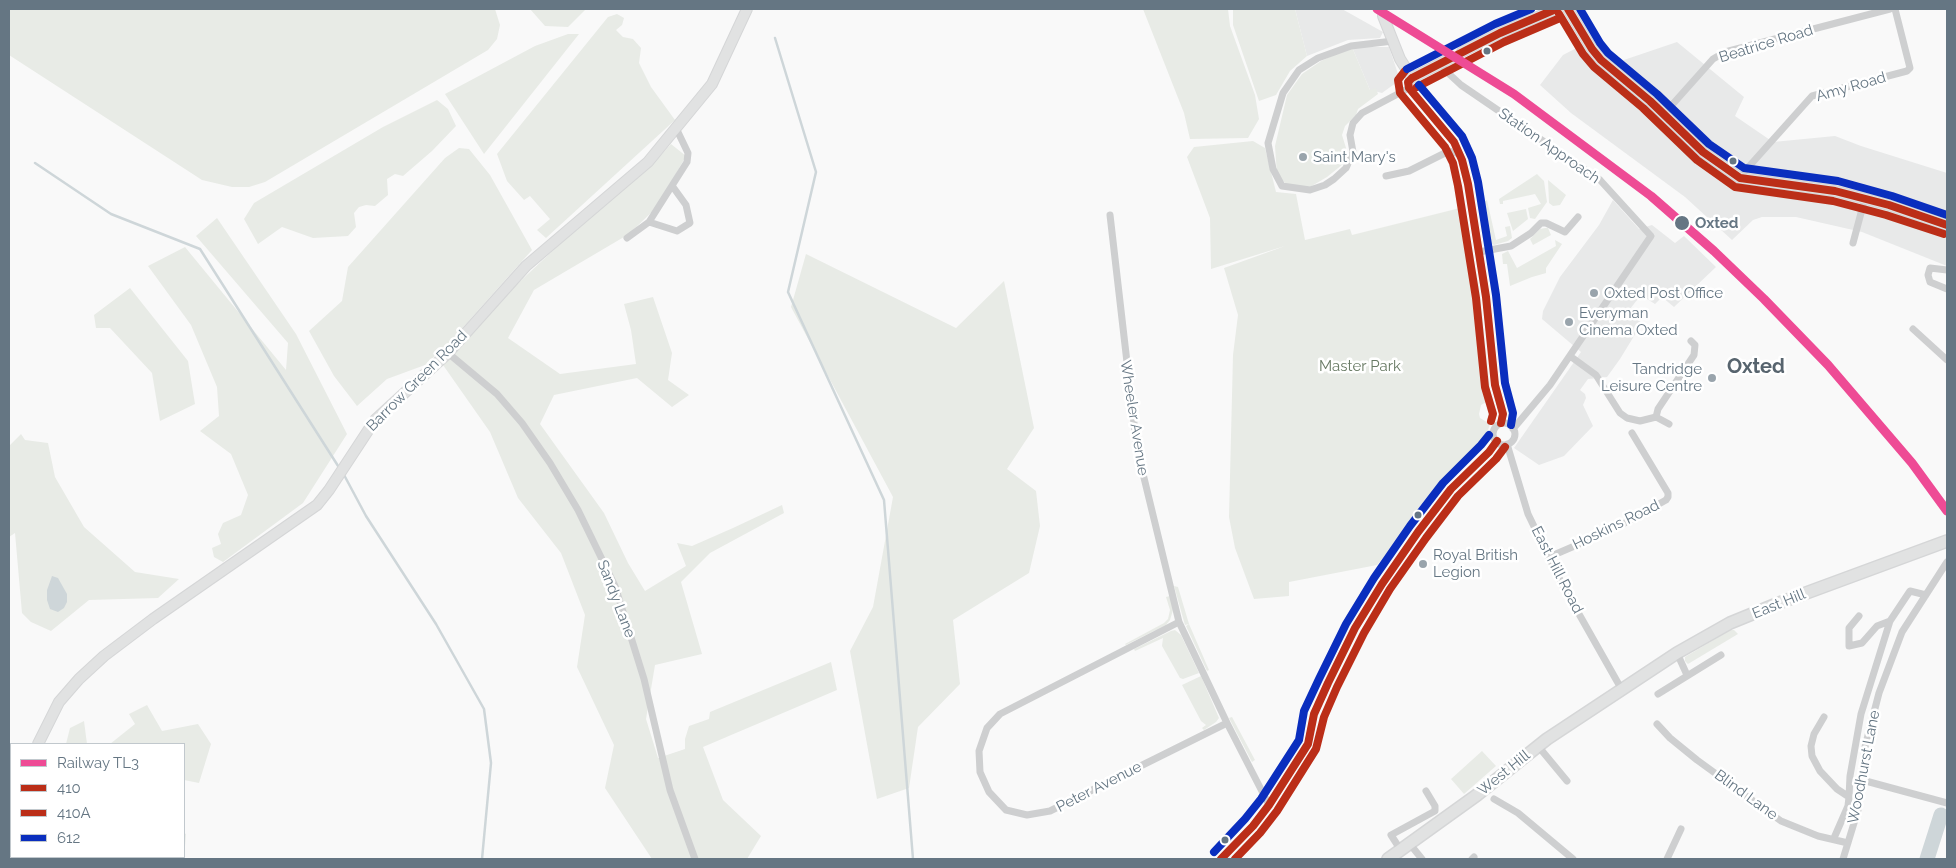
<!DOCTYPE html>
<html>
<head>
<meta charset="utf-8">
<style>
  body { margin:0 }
  #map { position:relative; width:1956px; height:868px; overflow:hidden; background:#f9f9f9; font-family:Raleway,sans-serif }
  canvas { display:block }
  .frame { position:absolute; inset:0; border:10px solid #657683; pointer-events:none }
  .legend { position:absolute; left:10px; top:743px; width:175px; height:115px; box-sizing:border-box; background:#fff; border:1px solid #c1c8cd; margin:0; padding:6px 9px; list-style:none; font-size:15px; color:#657683 }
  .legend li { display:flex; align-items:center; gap:10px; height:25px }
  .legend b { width:25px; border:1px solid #c1c8cd }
</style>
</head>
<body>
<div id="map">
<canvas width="1956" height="868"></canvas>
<div class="frame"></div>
<ul class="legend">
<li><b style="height:6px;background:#ee4b95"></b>Railway TL3</li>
<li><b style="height:6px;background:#bb2e18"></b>410</li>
<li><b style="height:6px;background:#bb2e18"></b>410A</li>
<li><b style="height:6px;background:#0a2ebe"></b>612</li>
</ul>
</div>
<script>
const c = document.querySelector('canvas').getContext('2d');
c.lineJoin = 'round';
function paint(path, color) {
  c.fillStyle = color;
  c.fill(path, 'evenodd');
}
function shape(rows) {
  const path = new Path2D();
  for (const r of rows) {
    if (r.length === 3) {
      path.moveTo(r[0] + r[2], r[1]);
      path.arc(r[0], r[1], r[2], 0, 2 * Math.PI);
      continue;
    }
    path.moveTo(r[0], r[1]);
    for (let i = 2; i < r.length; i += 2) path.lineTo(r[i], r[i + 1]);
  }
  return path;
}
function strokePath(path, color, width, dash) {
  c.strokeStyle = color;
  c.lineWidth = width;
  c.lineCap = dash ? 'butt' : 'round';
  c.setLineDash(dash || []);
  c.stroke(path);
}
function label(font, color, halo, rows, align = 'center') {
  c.font = font + ' Raleway,sans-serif';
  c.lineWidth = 5;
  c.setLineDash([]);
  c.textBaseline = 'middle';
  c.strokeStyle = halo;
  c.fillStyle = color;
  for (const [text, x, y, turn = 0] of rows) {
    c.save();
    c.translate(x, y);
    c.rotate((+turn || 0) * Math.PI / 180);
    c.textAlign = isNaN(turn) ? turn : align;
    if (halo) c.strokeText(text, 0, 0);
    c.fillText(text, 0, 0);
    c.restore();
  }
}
paint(shape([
  [1295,9,1342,9,1383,32,1380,38,1348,40,1307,56],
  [1596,38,1615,63,1677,42,1744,97,1735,116,1773,142,1835,136,1861,146,1947,173,1947,266,1862,232,1796,217,1762,217,1753,220,1732,240,1685,197,1571,113,1540,85,1563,55],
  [1352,47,1389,47,1400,80,1382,93,1370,90],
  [1613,200,1639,229,1652,225,1675,243,1684,236,1716,267,1674,307,1662,297,1655,304,1641,295,1630,309,1632,312,1631,315,1642,323,1620,359,1607,377,1588,379,1580,390,1585,394,1586,398,1583,405,1593,426,1564,456,1539,465,1514,448,1581,352,1542,319,1543,311,1560,277,1599,225]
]), '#e8e9e9');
paint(shape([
  [9,9,495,9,500,25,497,39,488,50,265,182,249,187,232,187,202,180,9,55],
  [530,9,586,9,568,27,545,26],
  [1143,9,1228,9,1230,26,1255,95,1259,119,1248,138,1190,139,1184,113],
  [1233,9,1295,9,1307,56,1290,71,1276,95,1259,101,1233,25],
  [617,14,624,18,622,25,616,30,623,37,633,39,641,48,639,63,651,87,675,120,546,238,537,230,550,219,530,196,524,200,507,181,497,154,608,17],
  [568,34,579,34,484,154,445,94,535,46],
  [1352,47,1370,90,1376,88,1378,94,1358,109,1356,115,1345,126,1342,135,1346,148,1343,164,1327,177,1310,187,1287,185,1277,175,1275,146,1287,95,1302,74,1321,61],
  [437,100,448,109,456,126,432,151,403,176,395,174,387,179,388,195,375,206,366,205,359,207,354,213,356,227,348,236,313,238,282,227,258,244,244,219,254,203,383,127],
  [1253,141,1265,148,1276,192,1296,194,1305,240,1350,229,1352,235,1460,208,1469,239,1479,286,1490,389,1490,400,1481,405,1479,414,1480,418,1490,424,1485,439,1377,565,1289,582,1289,596,1254,599,1235,548,1229,517,1233,355,1238,315,1224,268,1285,246,1211,269,1210,218,1187,157,1194,147],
  [671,144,686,156,657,207,629,234,534,290,508,338,560,374,636,364,631,330,624,304,653,297,672,353,668,380,689,395,672,407,637,378,554,395,540,424,604,513,628,563,645,591,686,566,677,543,692,546,733,528,782,505,784,513,710,553,681,582,702,654,655,665,646,719,658,758,685,749,685,739,689,726,709,719,710,712,831,662,837,690,703,747,723,800,761,836,747,859,652,859,605,788,614,745,577,667,585,615,561,553,518,498,490,432,443,365,514,287,576,229,651,166],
  [459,148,469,149,490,175,532,250,449,343,425,365,387,379,357,406,334,376,309,331,342,301,348,267,445,158],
  [1537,174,1544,181,1547,202,1535,219,1530,218,1528,208,1541,204,1535,194,1503,201,1503,204,1500,204,1499,199],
  [1548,180,1566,195,1560,205,1553,206,1549,203],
  [1487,200,1496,240,1507,236,1505,227,1510,226,1512,238,1508,241,1494,245,1485,241,1478,205],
  [1526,209,1528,219,1513,231,1507,213],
  [217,218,296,334,347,434,303,503,223,562,214,557,212,548,221,544,218,534,223,523,241,515,248,495,231,454,200,431,219,416,217,387,191,325,148,266,185,247,286,370,288,343,196,236],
  [1545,228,1548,228,1551,235,1533,245,1530,239,1540,229],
  [1555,240,1562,244,1546,268,1546,273,1532,277,1510,286,1507,264,1503,264,1502,254,1508,251,1517,268,1556,246],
  [806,254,956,328,1004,281,1034,428,1007,469,1036,491,1040,526,1029,573,953,620,960,684,918,727,909,788,877,799,850,651,873,607,893,497,791,307],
  [130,288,188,361,195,404,160,421,152,373,110,328,96,328,94,315],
  [21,434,25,440,48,443,55,477,84,527,135,572,179,579,158,598,89,600,51,631,31,622,22,613,15,533,9,537,9,446],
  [1174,586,1178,587,1189,624,1185,625],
  [1170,596,1173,610,1170,620,1166,625,1126,645,1125,644,1164,623,1168,619,1170,610,1166,597],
  [1189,624,1209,670,1207,671,1186,626],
  [1175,630,1181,635,1199,673,1183,679,1180,678,1162,646,1163,638,1135,651,1134,649,1171,631],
  [1730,630,1734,630,1738,634,1688,664,1685,661,1685,657],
  [1201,676,1219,718,1216,722,1204,730,1202,728,1206,725,1201,721,1182,685],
  [147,705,162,731,198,724,211,744,199,783,184,780,184,744,110,744,135,724,129,714],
  [1232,717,1255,760,1252,762,1229,718],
  [84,721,87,744,66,744,70,728],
  [1482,751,1496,766,1464,794,1451,779],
  [184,833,186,834,184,859,87,859,87,857,184,857]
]), '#e8ebe6');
paint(shape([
  [52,576,58,578,67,594,67,602,64,608,58,612,50,609,47,600,47,590]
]), '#ced6d9');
strokePath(shape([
  [775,38,816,172,788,292,884,500,913,859],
  [35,163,111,214,200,249,340,469],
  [343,473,366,516,436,624,484,709,491,763,482,859]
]), '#ced6d9', 2.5);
strokePath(shape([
  [1927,859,1941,815]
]), '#ced6d9', 15);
const secondary = shape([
  [1568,9,1592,49,1601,60,1650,101,1703,152,1740,178,1835,191,1889,205,1947,225],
  [1383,16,1400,59,1412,78,1451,58],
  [1462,52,1500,33,1556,9],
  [38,744,59,702,79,679,104,656,153,619,317,505,329,490,375,420,448,353,526,266,648,162,712,84,747,9],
  [9,856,11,837]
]);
const primary = shape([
  [1388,859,1477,795,1547,739,1677,653,1730,623,1779,603,1947,541]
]);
strokePath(secondary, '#d5d6d7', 12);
strokePath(primary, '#d5d6d7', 14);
strokePath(shape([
  [1393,41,1351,46,1318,58,1299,70,1283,93,1268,143,1273,169,1282,186,1310,190,1325,185,1334,179,1346,168,1353,152,1350,135,1353,123,1362,113,1409,88],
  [1441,63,1447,72,1461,85,1600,180,1651,236,1550,385,1513,429],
  [1412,78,1408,82,1409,88,1454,142,1462,160,1468,184,1486,297,1495,385,1503,414,1501,423],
  [1663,115,1713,59,1725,52,1890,9],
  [1386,176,1409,171,1449,151,1459,154],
  [1742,179,1744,172,1812,96,1907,71,1910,68,1895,9],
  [1110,215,1137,449,1179,622,1227,723,1269,805],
  [649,222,677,231,690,223,686,205,673,187],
  [627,238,649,222,687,162,688,153,676,128],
  [1853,243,1865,198],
  [1479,252,1511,246,1531,233,1541,223,1546,223,1565,232,1578,217],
  [1947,270,1930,268,1928,275,1930,282,1947,289],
  [1913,329,1947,360],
  [448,353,497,394,522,423,550,463,578,510,615,586,644,679,670,790,695,859],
  [1570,356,1596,375,1620,413,1627,418,1640,421,1656,417,1669,424],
  [1656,417,1658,409,1694,355,1695,345,1691,341],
  [1504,434,11],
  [1507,444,1528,514,1562,584,1622,690],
  [1549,557,1614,529,1666,500,1668,497,1668,493,1632,433],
  [1859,616,1849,628,1849,646,1862,643,1877,626,1890,621],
  [1179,622,1000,714,987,728,979,751,980,772,989,792,1006,810,1027,815,1050,811,1227,723],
  [1677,653,1687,675],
  [1658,694,1721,655],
  [1824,717,1814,734,1811,746,1812,756,1820,771,1837,789,1849,797,1848,806,1834,838],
  [1657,724,1670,738,1697,760,1781,821,1818,836,1848,843],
  [1538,746,1567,781],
  [1862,780,1947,803],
  [1849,797,1850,776,1861,714,1890,621,1910,591,1926,595],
  [1494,799,1518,813,1573,859],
  [1409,843,1422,859],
  [1400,849,1391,835,1435,811,1435,806,1426,791],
  [1221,859,1253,826,1269,805,1308,744,1314,714,1328,683,1355,628,1382,584,1418,532,1451,489,1489,452,1497,441],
  [1472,859,1474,857],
  [1667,859,1681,829],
  [1843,859,1858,810,1865,747,1879,693,1902,632,1947,562]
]), '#cecfd0', 7);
strokePath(secondary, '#e1e2e2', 10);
strokePath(primary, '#e1e2e2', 11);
strokePath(shape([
  [1568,9,1592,49,1601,60,1650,101,1703,152,1740,178,1835,191,1889,205,1947,225],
  [1412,78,1408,82,1409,88,1454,142,1462,160,1468,184,1486,297,1495,385,1503,414,1501,423],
  [1412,78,1500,33,1556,9],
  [1221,859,1253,826,1269,805,1308,744,1314,714,1328,683,1355,628,1382,584,1418,532,1451,489,1489,452,1497,441]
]), '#bb2e18', 8);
strokePath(shape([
  [1559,14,1583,54,1594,67,1643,108,1697,160,1735,187,1833,201,1886,215,1944,234],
  [1405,71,1398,80,1400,93,1445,147,1453,163,1458,186,1476,298,1485,387,1493,414,1491,421],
  [1417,87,1504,42,1560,18],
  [1235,859,1260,833,1277,811,1316,749,1324,717,1337,687,1364,633,1390,589,1426,538,1458,496,1496,459,1505,447]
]), '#bb2e18', 8);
strokePath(shape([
  [1580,9,1600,43,1608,53,1657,94,1709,144,1744,168,1838,181,1892,196,1947,215],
  [1407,69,1495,24,1531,9],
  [1419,85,1462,136,1472,158,1478,182,1496,295,1505,383,1513,413,1511,425],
  [1214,852,1245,819,1261,799,1299,740,1304,711,1319,679,1346,624,1374,578,1410,526,1443,483,1481,445,1489,435]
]), '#0a2ebe', 8);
strokePath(shape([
  [1377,9,1514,94,1651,196,1714,251,1764,299,1828,365,1912,463,1947,511]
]), '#ee4b95', 9);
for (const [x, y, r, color] of [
  [1487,51,4.5,"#657683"],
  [1303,157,5,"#99a4ac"],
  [1733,161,4.5,"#657683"],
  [1682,223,8,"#657683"],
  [1594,293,5,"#99a4ac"],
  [1569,322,5,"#99a4ac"],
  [1712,378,5,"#99a4ac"],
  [1418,515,4.5,"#657683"],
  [1423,564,5,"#99a4ac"],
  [1225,840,4.5,"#657683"]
]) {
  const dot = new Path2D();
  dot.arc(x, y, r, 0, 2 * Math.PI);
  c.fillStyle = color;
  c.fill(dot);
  strokePath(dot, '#fff', 2);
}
label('15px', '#657683', '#fff', [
  ["Beatrice Road",1766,44,-17],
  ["Amy Road",1851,87,-16],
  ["Station Approach",1549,146,35],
  ["Barrow Green Road",417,381,-45],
  ["Wheeler Avenue",1134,418,81],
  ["Hoskins Road",1616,525,-26],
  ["East Hill Road",1557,570,63],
  ["Sandy Lane",616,599,69],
  ["East Hill",1779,604,-22],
  ["Woodhurst Lane",1864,767,-79],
  ["West Hill",1504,773,-39],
  ["Peter Avenue",1099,787,-27],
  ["Blind Lane",1746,795,36]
]);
label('15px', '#657683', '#fff', [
  ["Saint Mary's",1313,157],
  ["Oxted Post Office",1604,293],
  ["Everyman",1579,313],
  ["Cinema Oxted",1579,330],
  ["Tandridge",1702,369,"right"],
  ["Leisure Centre",1702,386,"right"],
  ["Royal British",1433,555],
  ["Legion",1433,572]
], 'left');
label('bold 15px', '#657683', '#fff', [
  ["Oxted",1695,223]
], 'left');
label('15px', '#687a64', '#fff', [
  ["Master Park",1360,366]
]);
label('bold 20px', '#57646e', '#fff', [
  ["Oxted",1756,367]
]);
</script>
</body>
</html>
